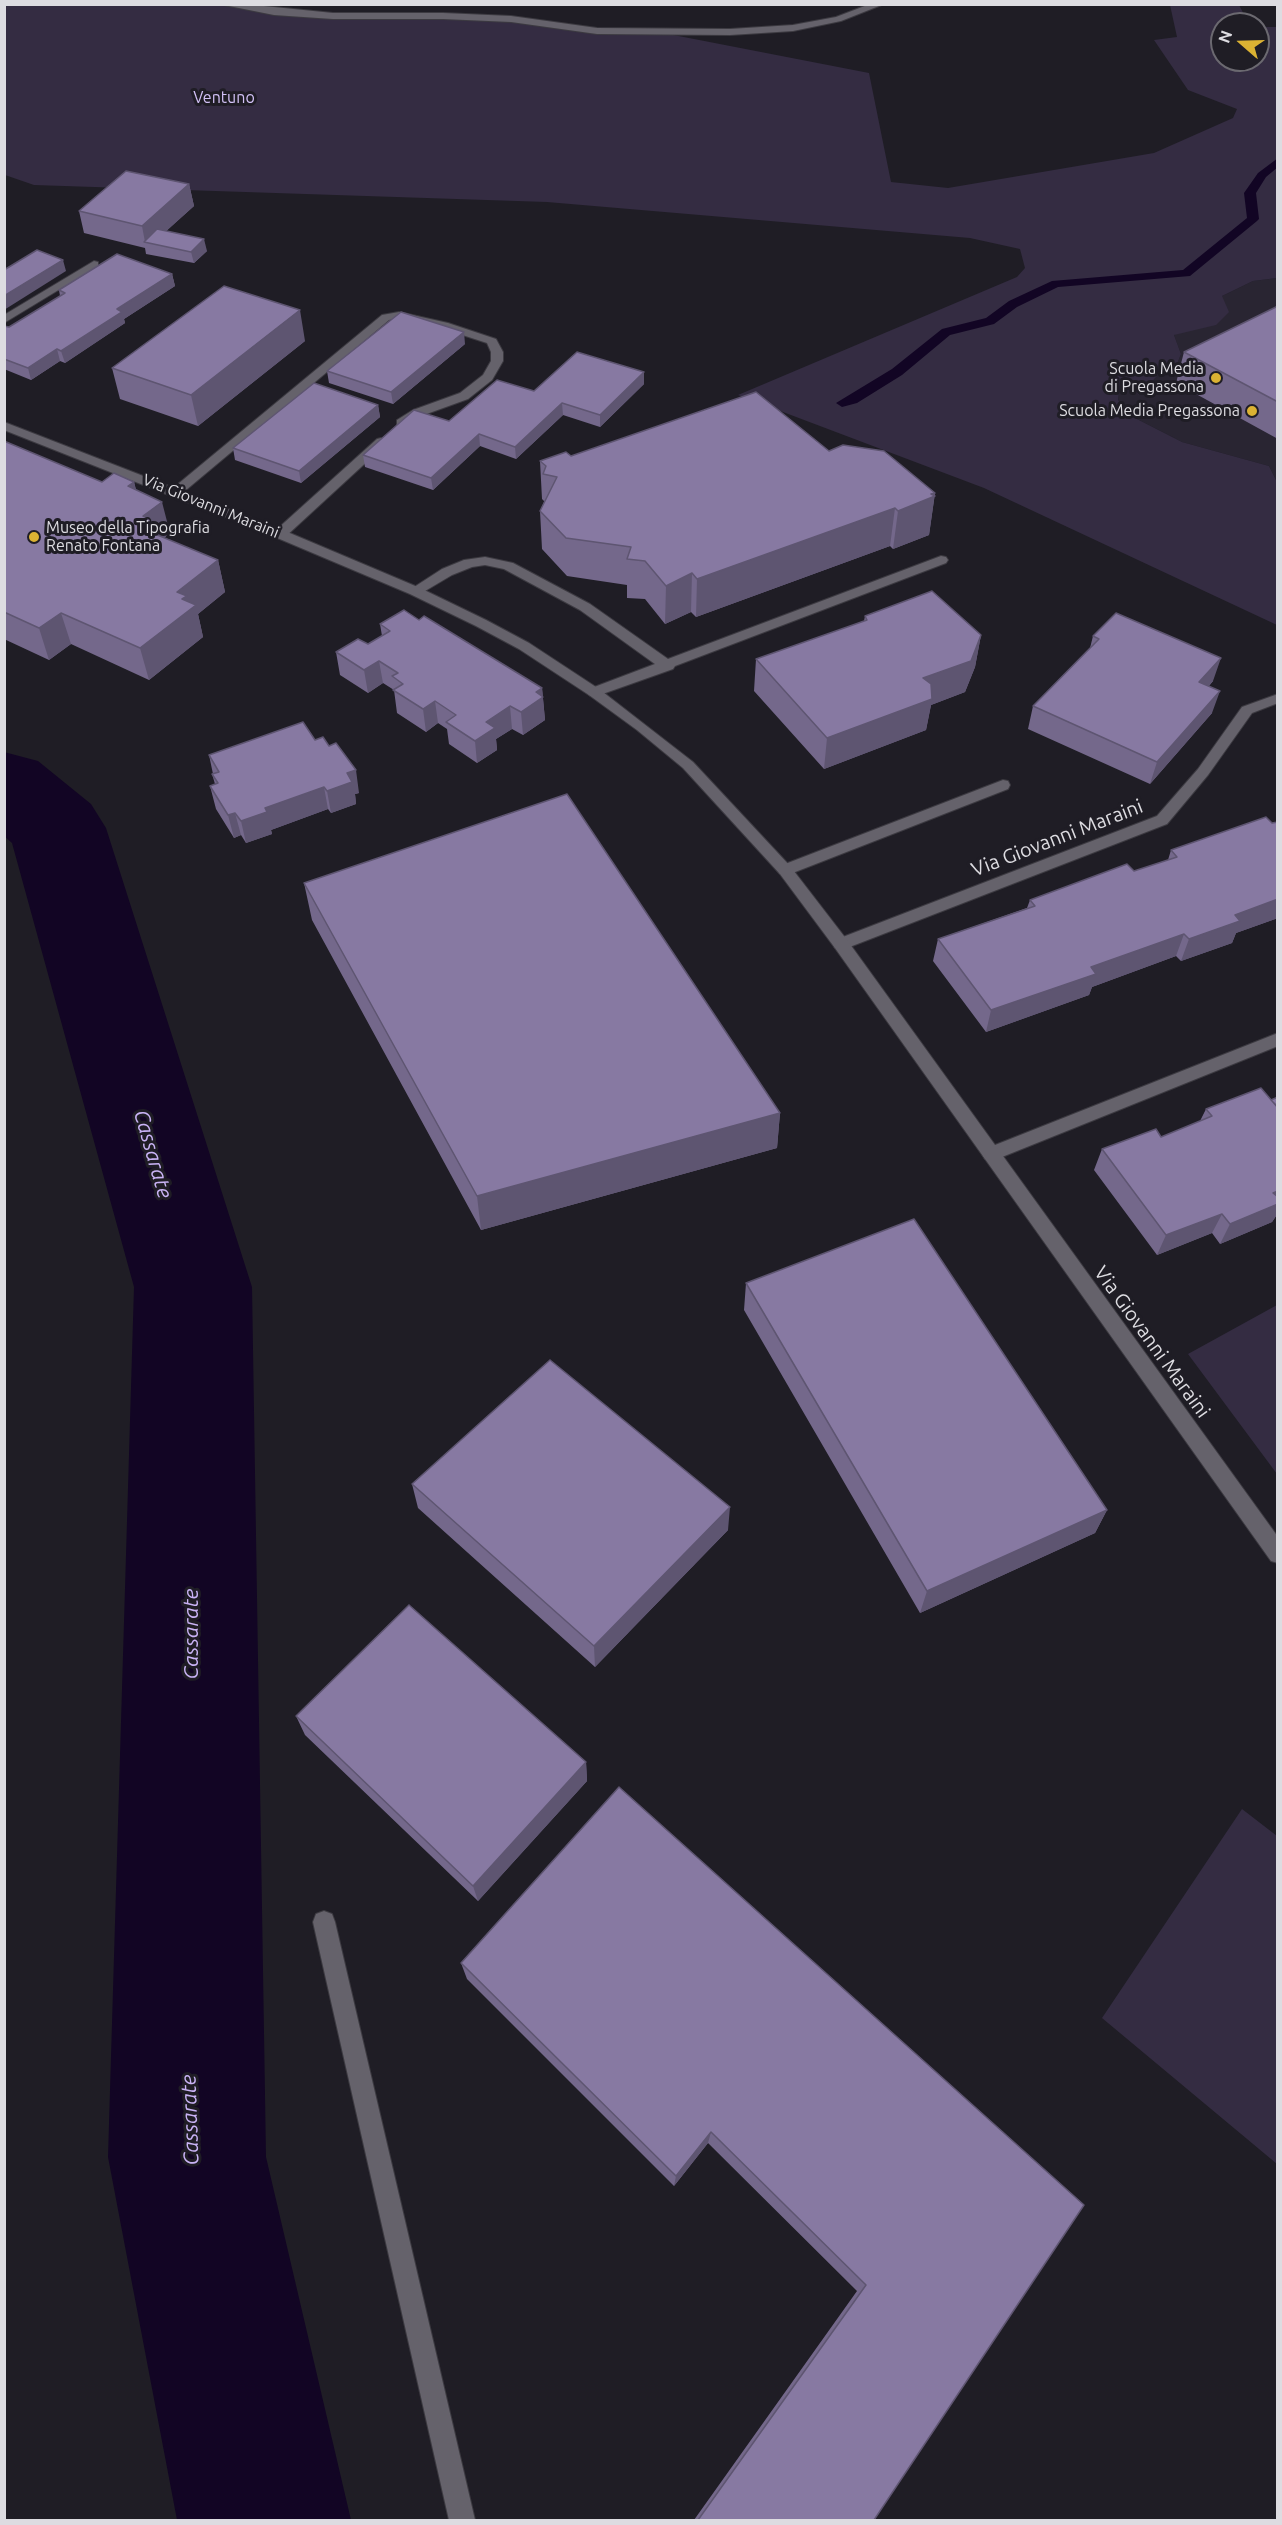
<!DOCTYPE html>
<html>
<head>
<meta charset="utf-8">
<style>
  body { margin:0 }
  #map { position:relative; width:1282px; height:2525px; overflow:hidden; background:#1f1d25; font-family:Ubuntu,sans-serif }
  canvas { display:block }
  .frame { position:absolute; inset:0; border:6px solid #dddce1; pointer-events:none }
  .north { position:absolute; left:1210px; top:12px; width:60px; height:60px; box-sizing:border-box; background:#1f1d25; border:2px solid #6b6970; border-radius:50%; rotate:290deg; font-size:16px; font-weight:700; line-height:24px; text-align:center; color:#dddce1 }
  .north::after { content:''; display:block; margin:auto; width:21px; height:27px; background:#dbb233; clip-path:polygon(50% 0,100% 100%,50% 72%,0 100%) }
</style>
</head>
<body>
<div id="map">
<canvas width="1282" height="2525"></canvas>
<div class="frame"></div>
<div class="north">N</div>
</div>
<script>
const c = document.querySelector('canvas').getContext('2d');
c.lineJoin = 'round';
function paint(path, color) {
  c.fillStyle = color;
  c.fill(path, 'evenodd');
}
function shape(rows) {
  const path = new Path2D();
  for (const r of rows) {
    path.moveTo(r[0], r[1]);
    for (let i = 2; i < r.length; i += 2) path.lineTo(r[i], r[i + 1]);
  }
  return path;
}
function strokePath(path, color, width, dash) {
  c.strokeStyle = color;
  c.lineWidth = width;
  c.lineCap = dash ? 'butt' : 'round';
  c.setLineDash(dash || []);
  c.stroke(path);
}
function label(font, color, halo, rows, align = 'center') {
  c.font = font + ' Ubuntu,sans-serif';
  c.lineWidth = 6;
  c.setLineDash([]);
  c.textBaseline = 'middle';
  c.strokeStyle = halo;
  c.fillStyle = color;
  for (const [text, x, y, turn = 0] of rows) {
    c.save();
    c.translate(x, y);
    c.rotate((+turn || 0) * Math.PI / 180);
    c.textAlign = isNaN(turn) ? turn : align;
    if (halo) c.strokeText(text, 0, 0);
    c.fillText(text, 0, 0);
    c.restore();
  }
}
paint(shape([
  [1277,278,1277,482,1269,466,1182,442,1135,418,1118,400,1120,384,1139,395,1160,373,1175,369,1181,354,1174,335,1222,296,1253,281]
]), '#292532');
paint(shape([
  [223,4,274,12,511,19,544,25,658,32,869,73,891,182,948,188,1154,153,1233,118,1237,109,1188,90,1154,40,1177,37,1170,5,1239,5,1249,24,1222,24,1222,60,1258,60,1258,27,1277,27,1277,278,1253,281,1222,296,1229,312,1216,325,1174,335,1181,354,1175,369,1160,373,1139,395,1120,384,1118,400,1135,418,1182,442,1269,466,1277,482,1277,625,984,488,738,395,1017,277,1025,268,1020,249,970,238,547,202,34,185,5,175,5,5],
  [1277,1305,1277,1474,1188,1354],
  [1242,1809,1277,1836,1277,2164,1102,2018]
]), '#342c42');
paint(shape([
  [1278,158,1278,167,1266,177,1256,193,1259,219,1257,221,1190,276,1058,287,1017,307,994,324,950,335,902,375,857,403,842,407,836,403,892,369,942,329,986,318,1009,301,1052,281,1183,270,1247,218,1244,193,1258,173,1278,158]
]), '#120524');
paint(shape([
  [4,752,38,761,91,804,106,828,252,1287,266,2157,351,2520,177,2520,108,2157,134,1287,12,843,4,836,4,752]
]), '#120524');
const service = shape([
  [94,261,98,262,98,266,4,323,4,315,94,261],
  [399,312,448,323,496,339,503,352,503,361,492,380,468,399,421,416,405,426,397,426,397,420,413,410,460,393,483,375,491,361,491,352,487,343,441,328,399,318,389,320,180,495,172,495,170,492,172,489,382,315,399,312],
  [381,438,387,442,385,445,285,537,275,537,274,534,275,531,377,439,381,438],
  [941,556,946,557,948,560,946,563,675,666,673,669,594,697,589,695,587,692,589,689,655,664,580,610,504,569,485,565,472,567,452,575,420,594,415,595,408,591,442,569,464,560,485,557,513,563,590,604,668,659,941,556],
  [1278,694,1278,703,1252,713,1208,775,1167,824,847,948,835,948,833,944,835,940,1157,816,1198,769,1242,707,1278,694],
  [1003,780,1008,781,1010,785,1008,789,790,874,780,874,777,870,780,866,1003,780],
  [1278,1033,1278,1046,997,1159,991,1161,985,1159,982,1154,985,1149,1278,1033],
  [324,1911,332,1914,335,1922,475,2520,449,2520,313,1922,316,1914,324,1911]
]);
const minor = shape([
  [219,4,244,4,333,13,443,13,511,16,597,28,730,29,793,25,836,17,870,4,884,4,841,21,793,31,730,35,597,34,511,22,443,19,333,19,274,15,219,4],
  [4,422,285,531,420,588,486,620,529,643,599,689,693,762,790,866,847,940,1278,1537,1278,1563,1271,1561,835,948,780,874,683,768,637,730,589,695,519,649,476,626,410,594,275,537,4,430,4,422]
]);
strokePath(service, '#3c3a41', 2);
strokePath(minor, '#3c3a41', 2);
paint(service, '#65626b');
paint(minor, '#65626b');
paint(shape([
  [189,184,194,206,166,231,207,251,194,263,146,254,145,248,84,233,79,211],
  [172,274,175,286,124,319,125,323,65,363,60,361,31,380,4,369,4,326,9,327,60,296,59,290],
  [1278,306,1278,439,1176,383,1184,352],
  [305,341,198,426,120,399,112,368],
  [465,344,393,404,329,383,327,371],
  [644,372,644,384,600,427,563,415,516,459,480,446,433,490,365,467,363,455,449,421,534,391],
  [378,405,380,417,301,483,235,460,233,448],
  [4,441,102,482,134,482,136,490,170,533,164,538,218,560,225,592,198,614,203,637,149,680,71,644,49,660,4,639],
  [829,451,935,493,929,535,893,549,890,546,696,617,691,612,665,624,645,599,627,598,627,585,567,576,542,549,540,511,544,502,544,501,542,499,540,461,571,456],
  [865,616,981,635,975,667,965,692,931,705,926,730,824,769,754,691,756,659,864,621],
  [419,620,542,688,545,720,523,735,512,729,496,739,497,750,477,763,449,744,447,729,438,723,426,732,397,713,394,690,383,683,368,693,340,675,336,652,368,644,382,636,380,624],
  [1093,636,1213,681,1209,686,1212,713,1150,784,1028,729,1033,706,1090,648],
  [315,740,359,793,355,794,356,804,331,813,328,809,271,830,272,834,246,843,241,835,234,838,216,809,210,786,215,784,212,774,213,774,209,755],
  [1278,822,1278,918,1236,933,1232,943,1181,961,1176,956,1092,987,1089,995,986,1032,933,961,938,939,1027,908,1030,900,1134,871,1168,860,1171,850],
  [304,883,780,1113,777,1148,481,1230,312,920],
  [1278,1097,1278,1213,1272,1222,1220,1244,1212,1233,1157,1255,1094,1170,1102,1149,1161,1137,1200,1121,1206,1109,1271,1100],
  [746,1283,1107,1510,1095,1533,920,1613,744,1310],
  [412,1484,728,1530,595,1667,418,1508],
  [296,1716,586,1762,587,1781,478,1901,305,1735],
  [461,1963,1084,2205,874,2520,694,2520,857,2291,708,2143,674,2186,467,1979]
]), '#74688b');
paint(shape([
  [189,184,194,206,152,244,145,242,142,226],
  [204,239,207,251,194,263,191,252],
  [63,260,66,271,4,310,4,296],
  [172,274,175,286,124,319,125,323,65,363,61,351,117,309],
  [300,310,305,341,198,426,191,395],
  [464,332,465,344,393,404,391,392],
  [57,349,60,361,31,380,28,368],
  [644,372,644,384,600,427,600,415],
  [562,403,563,415,516,459,515,447],
  [378,405,380,417,301,483,299,471],
  [479,434,480,446,433,490,431,478],
  [134,482,142,513,128,486],
  [935,493,929,535,893,549,898,511,931,494],
  [162,502,170,533,160,541,143,529,143,516],
  [895,508,890,546,696,617,697,579],
  [218,560,225,592,198,614,203,637,149,680,140,648,177,592],
  [692,573,691,612,665,624,666,586],
  [61,613,71,644,49,660,39,628],
  [981,635,975,667,965,692,931,705,926,730,824,769,827,738,923,678],
  [1221,658,1213,681,1192,705,1199,682],
  [379,661,383,683,368,693,364,670],
  [542,688,545,720,523,735,521,712,536,692],
  [1220,691,1212,713,1150,784,1157,762],
  [435,701,438,723,426,732,423,709],
  [510,706,512,729,496,739,497,750,477,763,475,741,486,722],
  [356,770,359,793,355,794,356,804,331,813,327,791,347,773],
  [324,787,328,809,271,830,272,834,246,843,241,821,265,808],
  [235,813,241,835,234,838,228,815],
  [1278,899,1278,918,1236,933,1232,943,1181,961,1189,939,1235,915],
  [1184,934,1176,956,1092,987,1089,995,986,1032,991,1010,1091,967],
  [780,1113,777,1148,481,1230,477,1196],
  [1278,1191,1278,1213,1272,1222,1220,1244,1230,1224,1273,1193],
  [1222,1214,1212,1233,1157,1255,1166,1235],
  [730,1507,728,1530,595,1667,594,1646],
  [1107,1510,1095,1533,920,1613,927,1591],
  [586,1762,587,1781,478,1901,473,1886],
  [711,2132,708,2143,674,2186,676,2176]
]), '#5e5571');
const building = shape([
  [126,171,189,184,142,226,79,211,126,171],
  [157,229,204,239,191,252,144,242,157,229],
  [37,250,63,260,4,296,4,270,37,250],
  [117,254,172,274,117,309,122,312,61,351,57,349,28,368,4,359,4,326,9,327,65,293,59,290,117,254],
  [224,286,300,310,191,395,112,368,224,286],
  [1278,306,1278,402,1184,352,1278,306],
  [401,312,464,332,391,392,327,371,401,312],
  [577,352,644,372,600,415,562,403,515,447,479,434,431,478,363,455,414,410,449,421,497,380,534,391,577,352],
  [314,383,378,405,299,471,233,448,314,383],
  [756,392,829,451,843,445,884,451,935,493,931,494,935,496,898,511,895,508,697,579,692,573,666,586,645,561,627,559,631,547,566,538,540,511,557,477,543,474,546,466,540,461,566,452,571,456,756,392],
  [4,441,102,482,114,473,134,482,128,486,162,502,143,516,155,522,143,529,218,560,177,592,187,596,182,599,196,605,140,648,61,613,39,628,4,612,4,441],
  [932,591,981,635,971,661,923,678,931,684,932,699,827,738,756,659,867,620,865,616,932,591],
  [404,610,419,620,424,616,542,688,536,692,543,697,521,712,510,706,486,722,495,728,475,741,446,722,456,715,435,701,423,709,393,690,403,684,392,676,398,673,379,661,364,670,336,652,358,639,368,644,390,631,380,624,404,610],
  [1116,613,1221,658,1199,682,1220,691,1157,762,1033,706,1099,639,1093,636,1116,613],
  [303,722,315,740,323,737,329,746,336,743,356,770,347,773,352,782,327,791,324,787,265,808,267,812,241,821,235,813,228,815,210,786,218,783,212,774,219,772,209,755,303,722],
  [567,794,780,1113,477,1196,304,883,567,794],
  [1266,817,1272,823,1278,822,1278,899,1235,915,1240,921,1189,939,1184,934,1139,950,1091,967,1096,974,991,1010,938,939,1035,906,1030,900,1127,864,1134,871,1177,857,1171,850,1266,817],
  [1261,1088,1278,1108,1278,1191,1273,1193,1278,1197,1278,1204,1230,1224,1222,1214,1166,1235,1102,1149,1156,1129,1161,1137,1212,1116,1206,1109,1261,1088],
  [1278,1097,1278,1107,1271,1100,1278,1097],
  [914,1219,1107,1510,927,1591,746,1283,914,1219],
  [550,1360,730,1507,594,1646,412,1484,550,1360],
  [409,1605,586,1762,473,1886,296,1716,409,1605],
  [619,1787,1084,2205,874,2520,698,2520,866,2285,711,2132,676,2176,461,1963,619,1787]
]);
paint(building, '#8779a2');
strokePath(building, '#5e5571', 1.5);
for (const [x, y, r, color] of [
  [1216,378,6,"#dbb233"],
  [1252,411,6,"#dbb233"],
  [34,537,6,"#dbb233"]
]) {
  const dot = new Path2D();
  dot.arc(x, y, r, 0, 2 * Math.PI);
  c.fillStyle = color;
  c.fill(dot);
  strokePath(dot, '#1f1d25', 2);
}
label('16px', '#d2c1f6', '#1f1d25', [
  ["Ventuno",224,98]
]);
label('16px', '#dddce1', '#1f1d25', [
  ["Scuola Media",1204,369],
  ["di Pregassona",1204,387],
  ["Scuola Media Pregassona",1240,411],
  ["Museo della Tipografia",46,528,"left"],
  ["Renato Fontana",46,546,"left"]
], 'right');
label('16px', '#dddce1', '#1f1d25', [
  ["Via Giovanni Maraini",211,506,22]
]);
label('20px', '#dddce1', '#1f1d25', [
  ["Via Giovanni Maraini",1057,838,-21],
  ["Via Giovanni Maraini",1152,1342,54]
]);
label('italic 21px', '#c9b3f5', '#1f1d25', [
  ["Cassarate",153,1154,74],
  ["Cassarate",191,1634,-90],
  ["Cassarate",190,2120,-92]
]);
</script>
</body>
</html>
